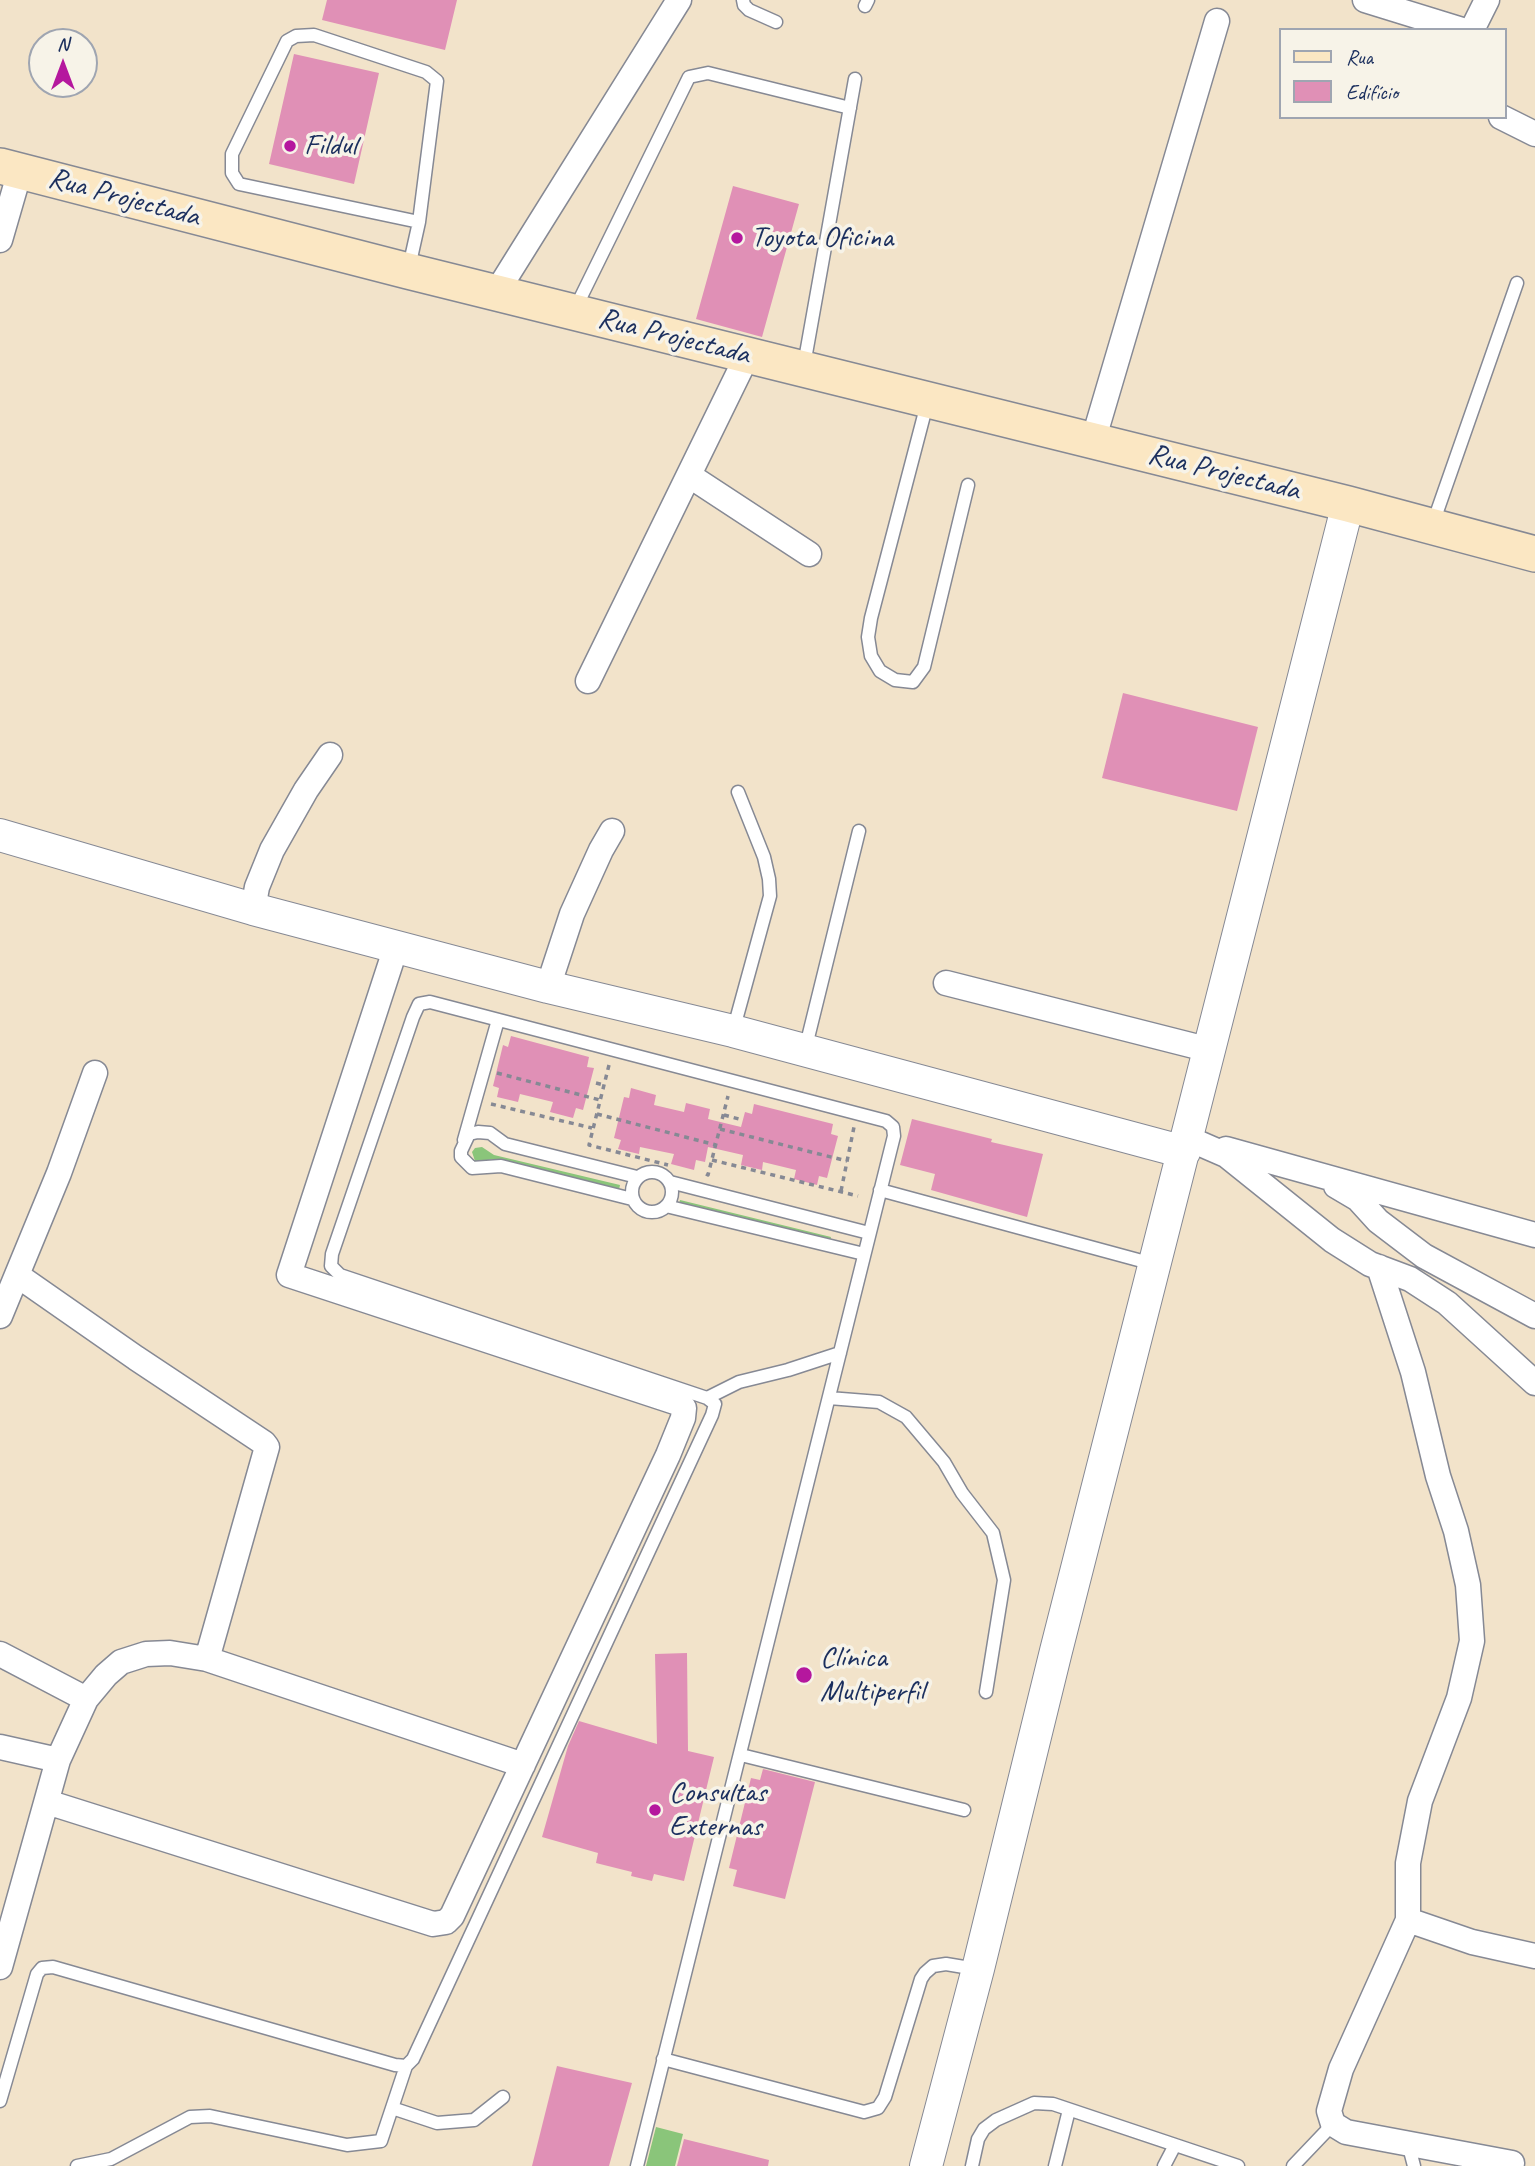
<!DOCTYPE html>
<html>
<head>
<meta charset="utf-8">
<style>
  body { margin:0 }
  #map { position:relative; width:1535px; height:2166px; overflow:hidden; background:#f2e3ca; font-family:Caveat,sans-serif }
  canvas { display:block }
  .legend { position:absolute; left:1279px; top:28px; width:228px; height:91px; box-sizing:border-box; background:#f7f3e8; border:2px solid #9fa5b1; margin:0; padding:9px 12px; list-style:none; font-size:21px; color:#1b2f5e }
  .legend li { display:flex; align-items:center; gap:14px; height:35px }
  .legend b { width:35px; border:2px solid #9fa5b1 }
  .north { position:absolute; left:28px; top:28px; width:70px; height:70px; box-sizing:border-box; background:#f7f3e8; border:2px solid #9fa5b1; border-radius:50%; rotate:0deg; font-size:19px; font-weight:700; line-height:28px; text-align:center; color:#1b2f5e }
  .north::after { content:''; display:block; margin:auto; width:24px; height:32px; background:#b5179e; clip-path:polygon(50% 0,100% 100%,50% 72%,0 100%) }
</style>
</head>
<body>
<div id="map">
<canvas width="1535" height="2166"></canvas>
<ul class="legend">
<li><b style="height:9px;background:#fbe7c3"></b>Rua</li>
<li><b style="height:19px;background:#e090b6"></b>Edifício</li>
</ul>
<div class="north">N</div>
</div>
<script>
const c = document.querySelector('canvas').getContext('2d');
c.lineJoin = 'round';
function paint(path, color) {
  c.fillStyle = color;
  c.fill(path, 'evenodd');
}
function shape(rows) {
  const path = new Path2D();
  for (const r of rows) {
    if (r.length === 3) {
      path.moveTo(r[0] + r[2], r[1]);
      path.arc(r[0], r[1], r[2], 0, 2 * Math.PI);
      continue;
    }
    path.moveTo(r[0], r[1]);
    for (let i = 2; i < r.length; i += 2) path.lineTo(r[i], r[i + 1]);
  }
  return path;
}
function strokePath(path, color, width, dash) {
  c.strokeStyle = color;
  c.lineWidth = width;
  c.lineCap = dash ? 'butt' : 'round';
  c.setLineDash(dash || []);
  c.stroke(path);
}
function label(font, color, halo, rows, align = 'center') {
  c.font = font + ' Caveat,sans-serif';
  c.lineWidth = 7;
  c.setLineDash([]);
  c.textBaseline = 'middle';
  c.strokeStyle = halo;
  c.fillStyle = color;
  for (const [text, x, y, turn = 0] of rows) {
    c.save();
    c.translate(x, y);
    c.rotate((+turn || 0) * Math.PI / 180);
    c.textAlign = isNaN(turn) ? turn : align;
    if (halo) c.strokeText(text, 0, 0);
    c.fillText(text, 0, 0);
    c.restore();
  }
}
paint(shape([
  [482,1147,494,1155,620,1185,619,1190,493,1159,480,1162,475,1161,472,1152,475,1148],
  [680,1200,831,1237,830,1241,679,1204],
  [656,2127,683,2134,675,2166,646,2166]
]), '#8ac57a');
paint(shape([
  [327,0,457,0,445,50,322,20],
  [294,54,379,73,354,184,269,164],
  [733,186,799,204,762,337,696,319],
  [1123,693,1258,727,1237,811,1102,778],
  [511,1036,589,1057,587,1067,594,1068,583,1110,576,1108,573,1118,550,1112,553,1102,520,1094,518,1102,497,1097,499,1088,493,1086,503,1045,508,1047],
  [631,1088,656,1095,654,1105,684,1112,686,1103,710,1109,708,1119,741,1127,745,1112,752,1114,754,1104,833,1124,831,1134,838,1136,827,1178,819,1176,817,1185,794,1179,796,1170,763,1162,762,1170,741,1165,743,1155,708,1147,705,1162,696,1160,694,1170,671,1164,674,1154,640,1147,639,1154,618,1149,621,1140,614,1138,624,1097,629,1098],
  [912,1119,992,1139,991,1142,1043,1154,1027,1217,931,1190,935,1174,900,1165],
  [687,1653,688,1751,714,1757,684,1881,654,1874,652,1881,631,1876,632,1872,596,1863,598,1853,542,1837,568,1746,579,1721,657,1744,655,1654],
  [763,1769,815,1782,785,1899,733,1886,737,1870,729,1868,751,1778,760,1780],
  [557,2066,632,2083,609,2166,532,2166],
  [684,2139,769,2160,768,2166,677,2166]
]), '#e090b6');
const service = shape([
  [743,0,744,5,749,10,776,22],
  [865,6,868,0],
  [409,267,419,222,437,81,426,72,314,35,296,36,287,41,232,154,232,173,239,184,419,222],
  [575,309,689,77,708,73,850,108],
  [804,365,855,79],
  [928,400,871,618,868,637,871,656,880,671,895,680,913,682,924,667,968,485],
  [1432,526,1517,283],
  [733,1031,770,896,769,879,764,857,738,792],
  [805,1050,859,831],
  [464,1140,498,1020],
  [652,1192,20],
  [670,1182,869,1233],
  [880,1190,1153,1264],
  [632,1199,501,1166,472,1168,461,1157,461,1151,469,1134,478,1132,490,1133,505,1144,637,1177],
  [666,1206,864,1254],
  [707,1398,739,1382,788,1370,840,1353],
  [829,1398,879,1402,906,1417,944,1462,962,1493,993,1533,1004,1580,986,1692],
  [741,1755,964,1810],
  [663,2059,864,2112,878,2108,885,2097,921,1979,925,1973,933,1966,946,1964,976,1969],
  [0,2101,37,1974,42,1968,53,1967,395,2065,406,2066,413,2059,712,1415,715,1404,707,1398,340,1275,331,1266,332,1254,413,1017,419,1004,430,1002,886,1121,893,1127,894,1136,637,2166],
  [392,2108,437,2123,474,2120,503,2097],
  [1408,2143,1414,2166],
  [77,2166,111,2159,190,2117,210,2116,347,2145,381,2141,406,2066],
  [972,2166,978,2139,984,2129,996,2120,1034,2103,1053,2104,1238,2166],
  [1055,2166,1069,2110],
  [1164,2166,1175,2145],
  [1293,2166,1333,2124]
]);
const minor = shape([
  [1365,0,1462,30],
  [1472,30,1487,0],
  [1501,117,1535,134],
  [0,240,20,171],
  [496,293,679,0],
  [1093,441,1217,21],
  [690,476,809,554],
  [588,681,747,356],
  [253,909,257,887,272,850,306,790,330,755],
  [946,983,1210,1050],
  [548,987,572,914,601,850,612,831],
  [1187,1138,1226,1155,1332,1240,1370,1264,1410,1279,1447,1303,1535,1383],
  [1226,1149,1535,1235],
  [1336,1186,1358,1199,1378,1221,1424,1256,1535,1316],
  [1379,1267,1413,1372,1438,1476,1456,1531,1468,1585,1472,1641,1459,1698,1420,1801,1408,1863,1408,1920,1341,2069,1329,2111,1333,2124,1346,2132,1512,2163],
  [17,1275,136,1358,264,1443,267,1447,207,1659],
  [0,1316,59,1173,95,1073],
  [0,1654,86,1699],
  [0,1747,58,1760],
  [47,1802,433,1924,446,1922,452,1916,668,1455,683,1418,684,1408,681,1404,289,1275,396,947],
  [1408,1920,1472,1942,1535,1956],
  [0,1967,58,1760,86,1699,106,1675,121,1662,146,1654,170,1653,207,1659,523,1765]
]);
const tertiary = shape([
  [0,835,253,909,548,987,733,1031,1184,1152],
  [926,2166,978,1969,1056,1651,1348,504]
]);
const secondary = shape([
  [0,166,408,271,1348,504,1535,554]
]);
strokePath(service, '#868994', 15);
strokePath(minor, '#868994', 27);
strokePath(tertiary, '#868994', 34);
strokePath(secondary, '#868994', 38);
strokePath(shape([
  [609,1065,589,1145,668,1165],
  [497,1073,600,1100],
  [596,1083,604,1085],
  [491,1104,592,1128],
  [597,1114,716,1145],
  [724,1115,739,1119],
  [720,1129,847,1161],
  [712,1160,858,1196],
  [706,1174,708,1175,728,1096],
  [841,1191,854,1127]
]), '#868994', 3.5, [5, 5]);
strokePath(service, '#fff', 12);
strokePath(minor, '#fff', 24);
strokePath(tertiary, '#fff', 32);
strokePath(secondary, '#fbe7c3', 35);
for (const [x, y, r, color] of [
  [290,146,7,"#b5179e"],
  [737,238,7,"#b5179e"],
  [804,1675,9,"#b5179e"],
  [655,1810,7,"#b5179e"]
]) {
  const dot = new Path2D();
  dot.arc(x, y, r, 0, 2 * Math.PI);
  c.fillStyle = color;
  c.fill(dot);
  strokePath(dot, '#f7f3e8', 2.5);
}
label('30px', '#1b2f5e', '#f7f3e8', [
  ["Fildul",304,146],
  ["Toyota Oficina",751,238],
  ["Clínica",820,1658],
  ["Multiperfil",820,1692],
  ["Consultas",669,1793],
  ["Externas",669,1827]
], 'left');
label('30px', '#1b2f5e', '#f7f3e8', [
  ["Rua Projectada",124,198,15],
  ["Rua Projectada",674,337,14],
  ["Rua Projectada",1224,473,14]
]);
</script>
</body>
</html>
